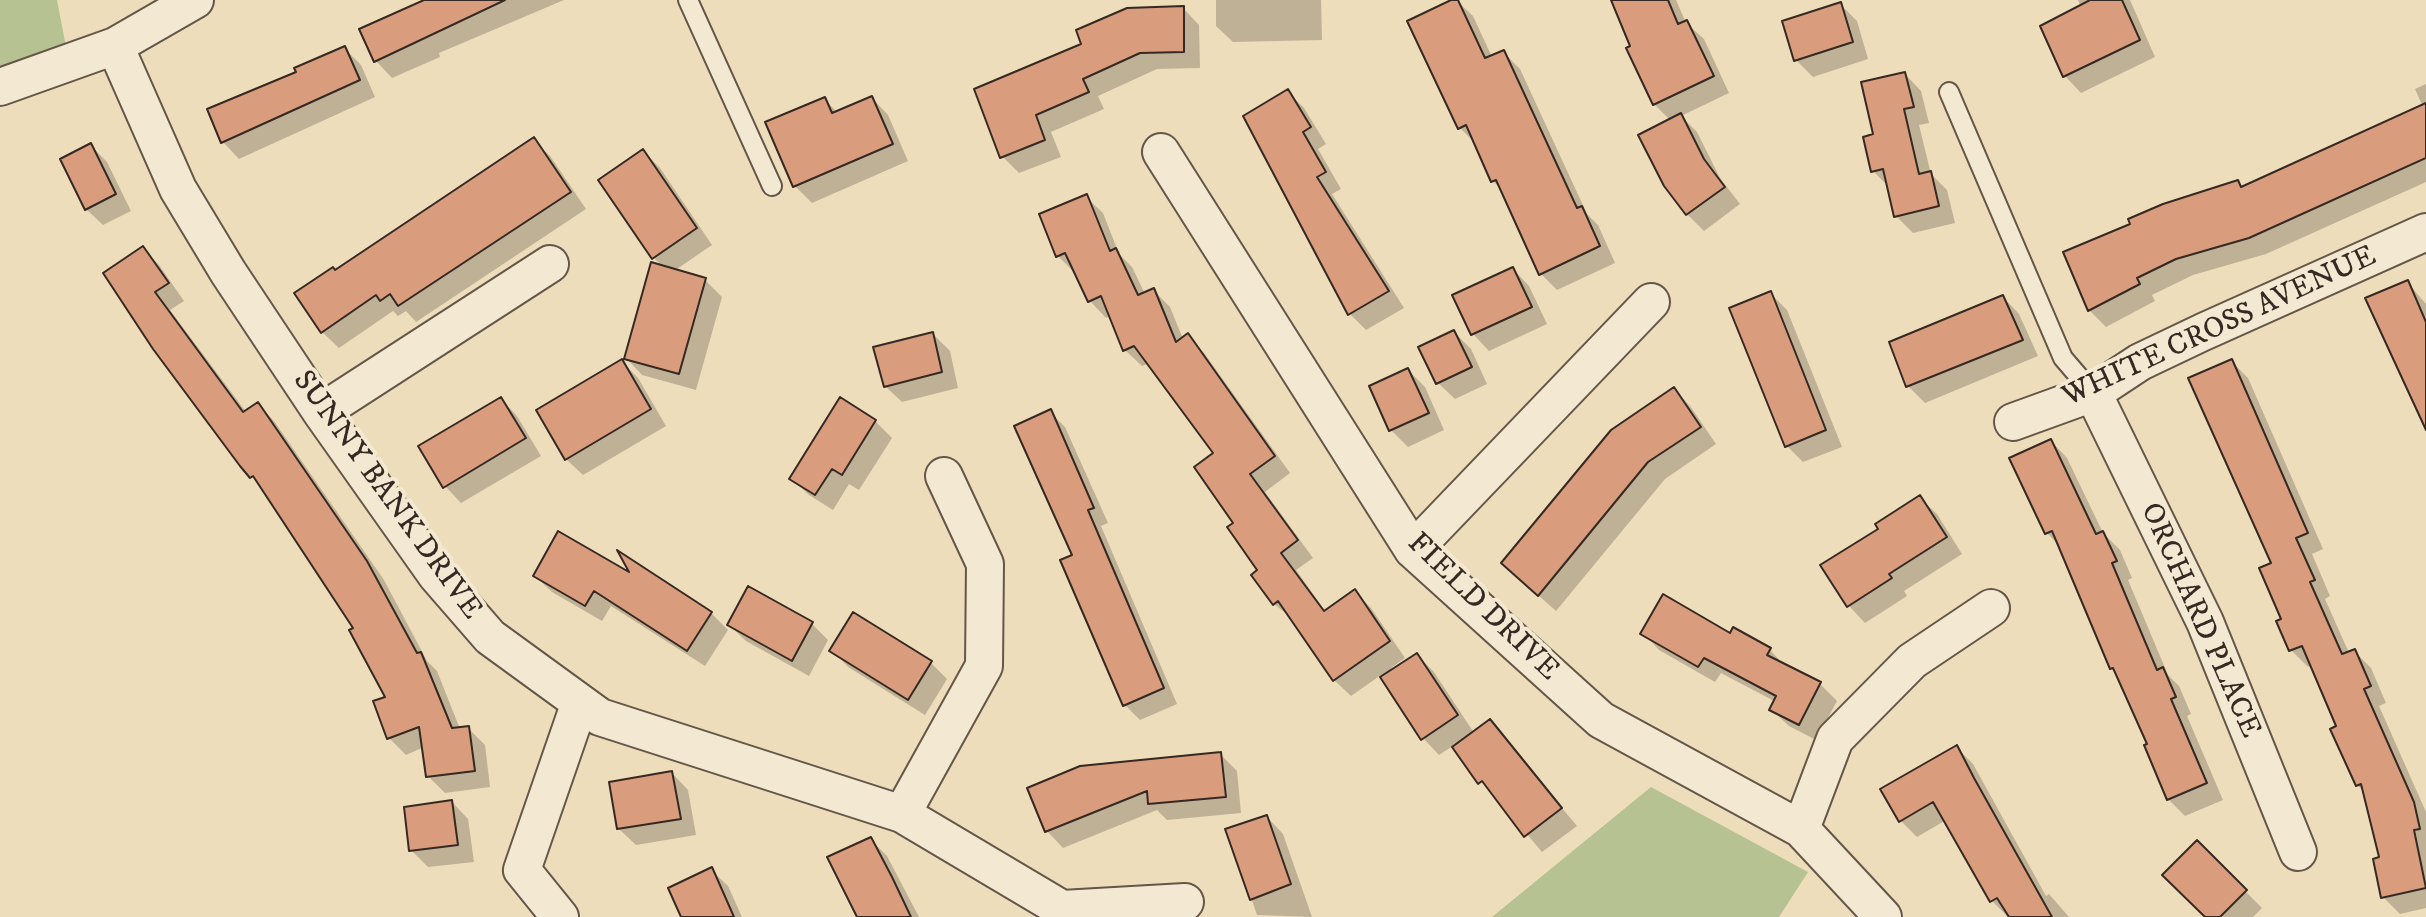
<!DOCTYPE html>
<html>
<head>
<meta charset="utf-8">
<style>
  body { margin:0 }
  canvas { display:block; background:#edddba }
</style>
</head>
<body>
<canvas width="2426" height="917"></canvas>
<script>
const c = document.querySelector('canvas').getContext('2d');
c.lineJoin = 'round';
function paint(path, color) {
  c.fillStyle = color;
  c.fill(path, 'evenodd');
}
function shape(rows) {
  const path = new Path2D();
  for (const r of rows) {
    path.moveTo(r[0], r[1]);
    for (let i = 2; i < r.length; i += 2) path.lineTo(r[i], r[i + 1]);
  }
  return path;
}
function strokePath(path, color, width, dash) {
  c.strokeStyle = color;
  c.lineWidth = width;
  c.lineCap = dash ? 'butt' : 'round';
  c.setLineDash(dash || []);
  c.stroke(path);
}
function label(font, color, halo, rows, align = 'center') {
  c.font = font + ' "IM FELL DW Pica",serif';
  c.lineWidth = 8;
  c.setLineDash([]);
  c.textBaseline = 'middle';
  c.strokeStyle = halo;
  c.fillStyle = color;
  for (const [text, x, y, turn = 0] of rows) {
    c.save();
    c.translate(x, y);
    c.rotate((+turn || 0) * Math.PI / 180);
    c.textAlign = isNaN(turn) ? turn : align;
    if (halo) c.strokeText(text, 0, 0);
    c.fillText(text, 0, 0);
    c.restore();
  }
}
paint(shape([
  [0,0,57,0,66,47,0,70],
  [1651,787,1808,872,1779,917,1492,917]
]), '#b6c291');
paint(shape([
  [429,0,564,0,439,53,440,57,392,78,376,61,362,30],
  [1216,0,1321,0,1322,40,1233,42,1216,26],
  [1456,0,1473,16,1492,57,1503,52,1520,69,1587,214,1598,225,1615,263,1557,290,1541,274,1503,191,1493,181,1477,145,1460,128],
  [1613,0,1676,0,1686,23,1704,39,1729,93,1681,116,1697,132,1720,178,1740,204,1704,231,1687,214,1671,121,1654,104],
  [2078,0,2130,0,2155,57,2081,93,2065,76,2081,7],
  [1840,4,1857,21,1868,59,1813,77,1796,60],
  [1183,8,1199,25,1200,68,1157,69,1098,96,1104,109,1051,132,1061,157,1019,173,1002,156,977,90],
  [344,48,361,65,375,97,239,159,223,142,299,73],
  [1905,74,1921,91,1929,123,1919,125,1931,174,1947,190,1955,223,1913,233,1896,216,1889,187,1873,171,1876,136],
  [2426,84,2426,182,2266,254,2193,275,2152,295,2155,301,2106,327,2089,310,2237,182,2243,188,2423,107,2415,89],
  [1288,92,1304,108,1326,144,1318,149,1341,189,1332,194,1404,308,1366,330,1349,313,1269,165],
  [872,98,888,115,908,161,812,203,795,186,824,99,838,113],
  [533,140,550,156,586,209,416,322,406,311,398,316,393,311,339,348,322,332,336,272],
  [91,146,107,162,131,211,103,225,86,209],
  [643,151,660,168,712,245,674,271,705,280,722,297,696,390,642,375,626,358,664,268,653,257],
  [1086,197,1103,213,1119,254,1132,267,1145,294,1153,290,1170,307,1183,339,1187,336,1204,353,1290,473,1265,492,1313,558,1296,570,1326,612,1355,592,1371,608,1405,658,1391,668,1393,671,1417,655,1434,672,1474,733,1490,722,1577,826,1542,852,1453,746,1439,755,1423,738,1381,675,1351,696,1334,680,1293,619,1274,604,1236,523,1216,453,1148,364,1142,366,1125,350,1111,315,1106,318,1090,301,1074,272,1058,256],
  [143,248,159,265,184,301,170,310,246,412,258,404,274,421,384,580,427,661,437,671,460,729,468,728,485,745,490,787,445,793,428,776,424,747,406,755,389,738,388,698,356,628,263,489,155,348],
  [1513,269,1529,286,1547,324,1489,351,1473,334,1455,296],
  [2407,282,2426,304,2426,429],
  [1770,293,1787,310,1842,447,1803,462,1787,446],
  [2003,297,2019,314,2038,356,1925,403,1908,386],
  [1454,332,1471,349,1487,384,1455,399,1438,383],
  [933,334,950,351,958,388,902,402,885,386],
  [2231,361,2248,378,2323,549,2312,554,2330,596,2325,599,2349,653,2354,651,2371,668,2386,703,2379,706,2426,812,2426,908,2400,914,2383,897,2381,859,2366,793,2357,785,2339,727,2312,665,2308,667,2291,650],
  [622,362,638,378,666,426,583,475,566,459],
  [1408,370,1425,387,1444,430,1408,447,1391,430],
  [1674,389,1690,406,1716,444,1665,479,1556,611,1520,579],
  [501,399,517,416,541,456,461,503,445,486],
  [1050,412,1065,427,1108,523,1101,526,1177,704,1140,720,1125,705,1062,561,1074,556],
  [875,421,892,438,859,490,849,484,833,510,809,495,792,479],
  [2051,441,2067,458,2103,533,2120,550,2132,578,2128,580,2168,675,2179,686,2191,714,2187,716,2223,800,2185,816,2168,799,2149,745,2100,641,2062,548,2047,533],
  [1920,498,1937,514,1962,554,1904,591,1907,596,1865,623,1849,606,1822,566,1880,529],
  [623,556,711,613,728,630,705,666,611,606,602,621,552,592,535,576,635,577],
  [812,624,828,640,809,676,746,641,729,625],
  [1643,633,1731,636,1770,650,1786,667,1820,684,1837,701,1816,740,1789,726,1772,710,1776,702,1721,673,1715,682,1659,650],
  [832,650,931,663,947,679,925,715,848,667],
  [1956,747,1973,764,2046,896,2049,894,2069,917,2008,917,1992,901,1946,820,1917,837,1900,820],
  [1220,754,1237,771,1241,813,1167,820,1157,810,1063,848,1047,831],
  [672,773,688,790,696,835,636,845,619,829],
  [452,802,468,819,474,862,428,867,411,850],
  [1267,817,1283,834,1312,917,1257,915,1228,830],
  [870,839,887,856,919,917,859,917],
  [2197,843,2262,908,2253,917,2207,917],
  [711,870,728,886,742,917,684,917]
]), '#0003');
const building = shape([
  [424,0,505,0,374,62,359,29,424,0],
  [1451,0,1458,0,1485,58,1504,50,1577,208,1582,206,1600,246,1539,275,1496,180,1491,182,1466,125,1458,129,1407,21,1451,0],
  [1611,0,1668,0,1678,24,1687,20,1714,76,1653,105,1626,48,1630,46,1611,0],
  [2090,0,2122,0,2140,40,2063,77,2040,26,2090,0],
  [1841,2,1853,42,1794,61,1782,21,1841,2],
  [1184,6,1184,52,1140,53,1083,79,1089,92,1036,115,1045,140,1000,158,974,89,1081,44,1076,30,1127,8,1184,6],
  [345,46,360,80,221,143,207,109,296,72,294,68,345,46],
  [1905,72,1914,107,1904,109,1919,174,1931,171,1939,206,1894,217,1883,169,1871,172,1863,137,1873,134,1861,82,1905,72],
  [1288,89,1311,127,1303,132,1326,172,1317,177,1389,291,1348,315,1243,116,1288,89],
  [872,96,893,144,793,187,765,122,825,97,832,113,872,96],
  [2426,103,2426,158,2249,238,2176,259,2137,278,2140,284,2088,311,2063,252,2130,224,2128,219,2163,204,2238,180,2241,187,2426,103],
  [1681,113,1704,159,1725,187,1686,215,1664,186,1638,135,1681,113],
  [534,137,571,192,398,306,390,294,380,301,376,295,321,333,294,293,333,267,335,270,534,137],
  [91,143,116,194,85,210,60,159,91,143],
  [643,149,697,228,652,259,598,180,643,149],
  [1087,194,1110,251,1116,248,1138,295,1154,288,1176,342,1188,333,1275,456,1250,474,1298,540,1281,553,1324,611,1355,589,1390,641,1333,681,1278,601,1273,605,1251,575,1257,570,1227,527,1233,523,1194,467,1213,453,1134,346,1123,351,1101,296,1088,302,1065,253,1056,257,1039,214,1087,194],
  [143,246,169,283,155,292,243,412,258,402,367,561,417,653,421,652,452,728,469,726,475,771,426,777,419,727,387,739,373,701,385,697,349,630,353,628,253,476,250,478,240,466,153,349,103,273,143,246],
  [651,262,706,278,679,374,624,359,651,262],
  [1513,267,1532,307,1471,335,1452,295,1513,267],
  [2408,280,2426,322,2426,430,2365,298,2408,280],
  [1771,291,1826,430,1785,447,1729,308,1771,291],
  [2003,295,2023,340,1906,387,1889,342,2003,295],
  [1454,330,1472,367,1436,384,1418,347,1454,330],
  [933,332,942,372,884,387,873,347,933,332],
  [622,359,651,409,565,460,536,410,622,359],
  [2232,359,2308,533,2296,538,2315,580,2310,582,2342,654,2355,649,2371,686,2364,689,2414,802,2420,829,2414,830,2426,888,2381,898,2373,859,2379,857,2361,784,2356,786,2330,729,2336,726,2302,646,2289,651,2276,621,2281,619,2259,568,2271,563,2188,378,2232,359],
  [1408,368,1429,413,1389,431,1369,386,1408,368],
  [1674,387,1701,427,1648,462,1538,596,1501,563,1611,430,1674,387],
  [501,397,526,438,443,488,418,446,501,397],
  [840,397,876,420,842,475,832,469,815,495,789,479,840,397],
  [1051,409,1094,508,1088,510,1164,688,1123,706,1060,560,1072,555,1014,426,1051,409],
  [2051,439,2096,534,2103,531,2117,561,2112,563,2157,670,2163,667,2176,697,2171,699,2207,783,2167,800,2144,745,2147,744,2113,668,2110,669,2052,531,2045,534,2009,458,2051,439],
  [1920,495,1947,537,1889,574,1892,578,1847,607,1820,565,1878,529,1875,524,1920,495],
  [558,531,629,572,617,550,712,612,687,651,594,591,585,606,533,576,558,531],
  [748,586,813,622,792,661,727,625,748,586],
  [1663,594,1730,633,1733,627,1771,648,1767,655,1821,682,1799,725,1769,710,1776,696,1704,658,1698,667,1640,634,1663,594],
  [853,612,932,661,908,700,829,651,853,612],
  [1417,653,1458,715,1421,740,1380,677,1417,653],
  [1490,719,1562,808,1524,837,1482,781,1478,784,1452,747,1490,719],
  [1957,745,1974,778,2052,917,2009,917,1997,898,1990,902,1933,802,1899,822,1880,789,1957,745],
  [1221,752,1226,797,1148,804,1147,791,1045,832,1027,788,1080,766,1221,752],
  [672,771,681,819,617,829,609,782,672,771],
  [452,800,458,845,409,851,404,807,452,800],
  [1267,815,1291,884,1250,900,1225,829,1267,815],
  [871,837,892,877,911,917,857,917,827,857,871,837],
  [2197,840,2247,890,2220,917,2205,917,2162,875,2197,840],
  [712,867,734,917,681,917,668,888,712,867]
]);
paint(building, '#d99d7e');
strokePath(building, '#362923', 2);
const service = shape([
  [688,0,772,186],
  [1949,92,2063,358,2093,393]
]);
const minor = shape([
  [115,46,178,189,228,272,321,412,437,576,490,637,600,717,902,814,1062,909,1185,902],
  [0,87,115,46,195,0],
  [1161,152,1413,550,1601,720,1801,829,1883,917],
  [2093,393,2205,622,2298,852],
  [321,412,550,264],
  [2013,422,2093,393,2140,362,2203,332,2426,232],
  [1413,550,1651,302],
  [902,814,984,666,985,564,944,476],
  [1801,829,1835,739,1912,661,1991,608],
  [560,917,522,870,579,705]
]);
strokePath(service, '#645649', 22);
strokePath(minor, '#645649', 40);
strokePath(service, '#f3e9d2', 18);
strokePath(minor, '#f3e9d2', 36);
label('30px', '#362923', '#f3e9d2', [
  ["WHITE CROSS AVENUE",2220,328,-25],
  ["SUNNY BANK DRIVE",386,496,54],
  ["FIELD DRIVE",1482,608,44],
  ["ORCHARD PLACE",2199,621,66]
]);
</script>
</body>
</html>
